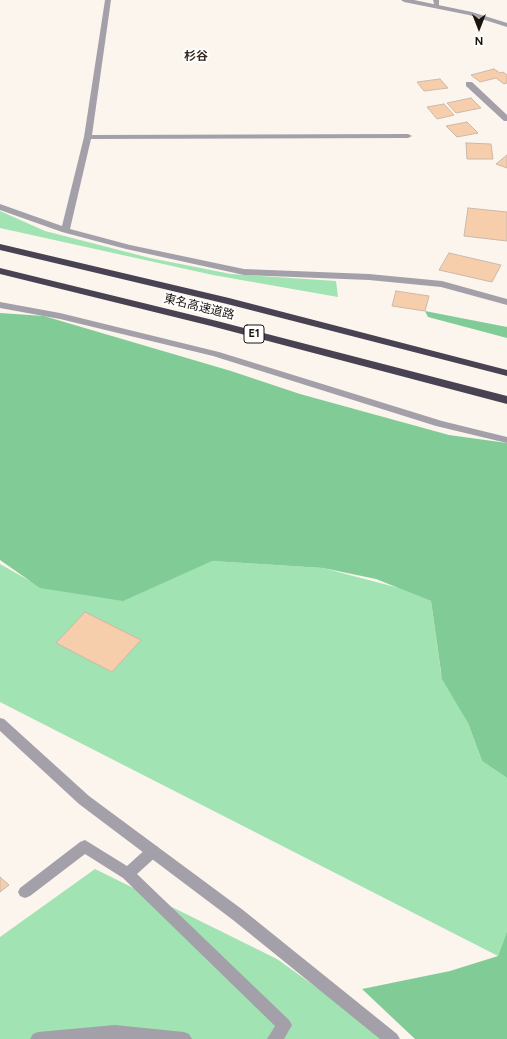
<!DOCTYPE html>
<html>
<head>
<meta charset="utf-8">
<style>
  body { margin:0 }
  #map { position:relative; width:507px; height:1039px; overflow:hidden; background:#fcf5ee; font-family:Figtree,sans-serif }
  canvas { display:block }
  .north { position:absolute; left:459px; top:8px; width:40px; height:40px; -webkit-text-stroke:3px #fff; paint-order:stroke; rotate:180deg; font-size:11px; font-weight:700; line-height:16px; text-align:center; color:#19130e }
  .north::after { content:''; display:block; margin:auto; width:14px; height:18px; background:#19130e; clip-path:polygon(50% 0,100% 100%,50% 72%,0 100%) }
</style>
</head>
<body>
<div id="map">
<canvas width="507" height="1039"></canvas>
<div class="north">N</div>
</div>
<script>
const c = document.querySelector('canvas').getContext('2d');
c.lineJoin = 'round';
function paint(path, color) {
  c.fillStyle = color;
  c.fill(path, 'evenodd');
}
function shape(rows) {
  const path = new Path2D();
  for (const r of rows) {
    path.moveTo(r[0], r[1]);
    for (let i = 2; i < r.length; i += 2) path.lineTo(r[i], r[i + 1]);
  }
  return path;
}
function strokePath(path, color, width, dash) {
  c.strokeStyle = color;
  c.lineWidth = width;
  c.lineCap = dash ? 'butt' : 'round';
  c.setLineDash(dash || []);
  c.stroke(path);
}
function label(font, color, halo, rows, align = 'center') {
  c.font = font + ' Figtree,"Noto Sans JP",sans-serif';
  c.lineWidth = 4;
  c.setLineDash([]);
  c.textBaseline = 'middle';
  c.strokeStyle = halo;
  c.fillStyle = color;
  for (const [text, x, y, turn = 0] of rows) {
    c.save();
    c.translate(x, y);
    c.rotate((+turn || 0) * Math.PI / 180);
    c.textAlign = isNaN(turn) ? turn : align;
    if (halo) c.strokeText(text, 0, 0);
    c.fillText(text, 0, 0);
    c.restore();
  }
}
paint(shape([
  [0,211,45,231,150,258,231,274,336,281,338,297,213,275,0,228],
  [212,561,323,568,399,588,431,601,441,673,468,723,482,761,507,778,507,931,498,956,0,702,0,564,30,581],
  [95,869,277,959,389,1039,0,1039,0,937]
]), '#a1e3b2');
paint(shape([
  [425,311,507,327,507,338,428,317],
  [0,313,44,316,231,371,300,394,449,435,507,443,507,778,482,761,468,723,442,679,431,601,376,579,323,568,212,561,123,601,40,588,0,560],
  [507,931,507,1039,415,1039,362,989,450,971,498,956]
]), '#81cc96');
const building = shape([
  [494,69,500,73,503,72,507,75,507,83,504,84,496,78,480,82,471,75,494,69],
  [440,79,448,88,424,91,417,82,440,79],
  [471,98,481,108,456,113,447,103,471,98],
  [444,104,454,115,437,119,427,107,444,104],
  [467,122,478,133,457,137,446,126,467,122],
  [466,143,491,144,493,159,467,159,466,143],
  [507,155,507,168,496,164,507,155],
  [468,208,507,212,507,241,464,236,468,208],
  [449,253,501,265,492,282,439,270,449,253],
  [396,291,429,296,425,311,392,306,396,291],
  [85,612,141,640,112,672,56,643,85,612],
  [0,877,9,885,0,892,0,877]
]);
paint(building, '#f7ceac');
strokePath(building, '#cab9aa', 1);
paint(shape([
  [85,840,127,866,148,847,153,845,158,847,160,851,158,855,137,874,289,1020,292,1025,284,1039,267,1039,275,1026,123,878,85,854,30,896,25,898,20,896,18,892,20,888,80,842,85,840]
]), '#a4a0a9');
paint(shape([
  [105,0,111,0,92,135,408,134,412,136,408,138,91,139,70,229,130,245,244,269,369,274,442,281,507,299,507,305,441,287,369,280,244,275,126,249,62,232,0,210,0,204,62,226,84,137,105,0],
  [433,0,439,0,439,7,435,7,433,0],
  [466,82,472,82,507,115,507,121,504,121,466,86,466,82],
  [0,302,60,313,219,352,442,421,507,437,507,443,436,426,213,356,60,319,0,308,0,302],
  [0,718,4,719,89,796,243,910,397,1034,400,1039,380,1039,233,920,79,804,0,731,0,718],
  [115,1025,184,1032,189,1034,192,1039,30,1039,33,1034,38,1032,115,1025]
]), '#a4a0a9');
paint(shape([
  [401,0,414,0,472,12,507,23,507,27,469,15,404,2,401,0]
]), '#a4a0a9');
paint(shape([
  [0,244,229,298,507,370,507,376,227,304,0,250,0,244],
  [0,268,217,321,507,396,507,404,211,326,0,274,0,268]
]), '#494252');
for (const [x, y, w] of [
  [254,334,20]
]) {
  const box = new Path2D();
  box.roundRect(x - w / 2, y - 9, w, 18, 3);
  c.fillStyle = '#fff';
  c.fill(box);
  strokePath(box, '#19130e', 1);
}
label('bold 11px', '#19130e', null, [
  ["E1",254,334]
]);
label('bold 12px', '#392b1f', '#fff', [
  ["杉谷",196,56]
]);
label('12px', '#19130e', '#fff', [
  ["東名高速道路",199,307,14]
]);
</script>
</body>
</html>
